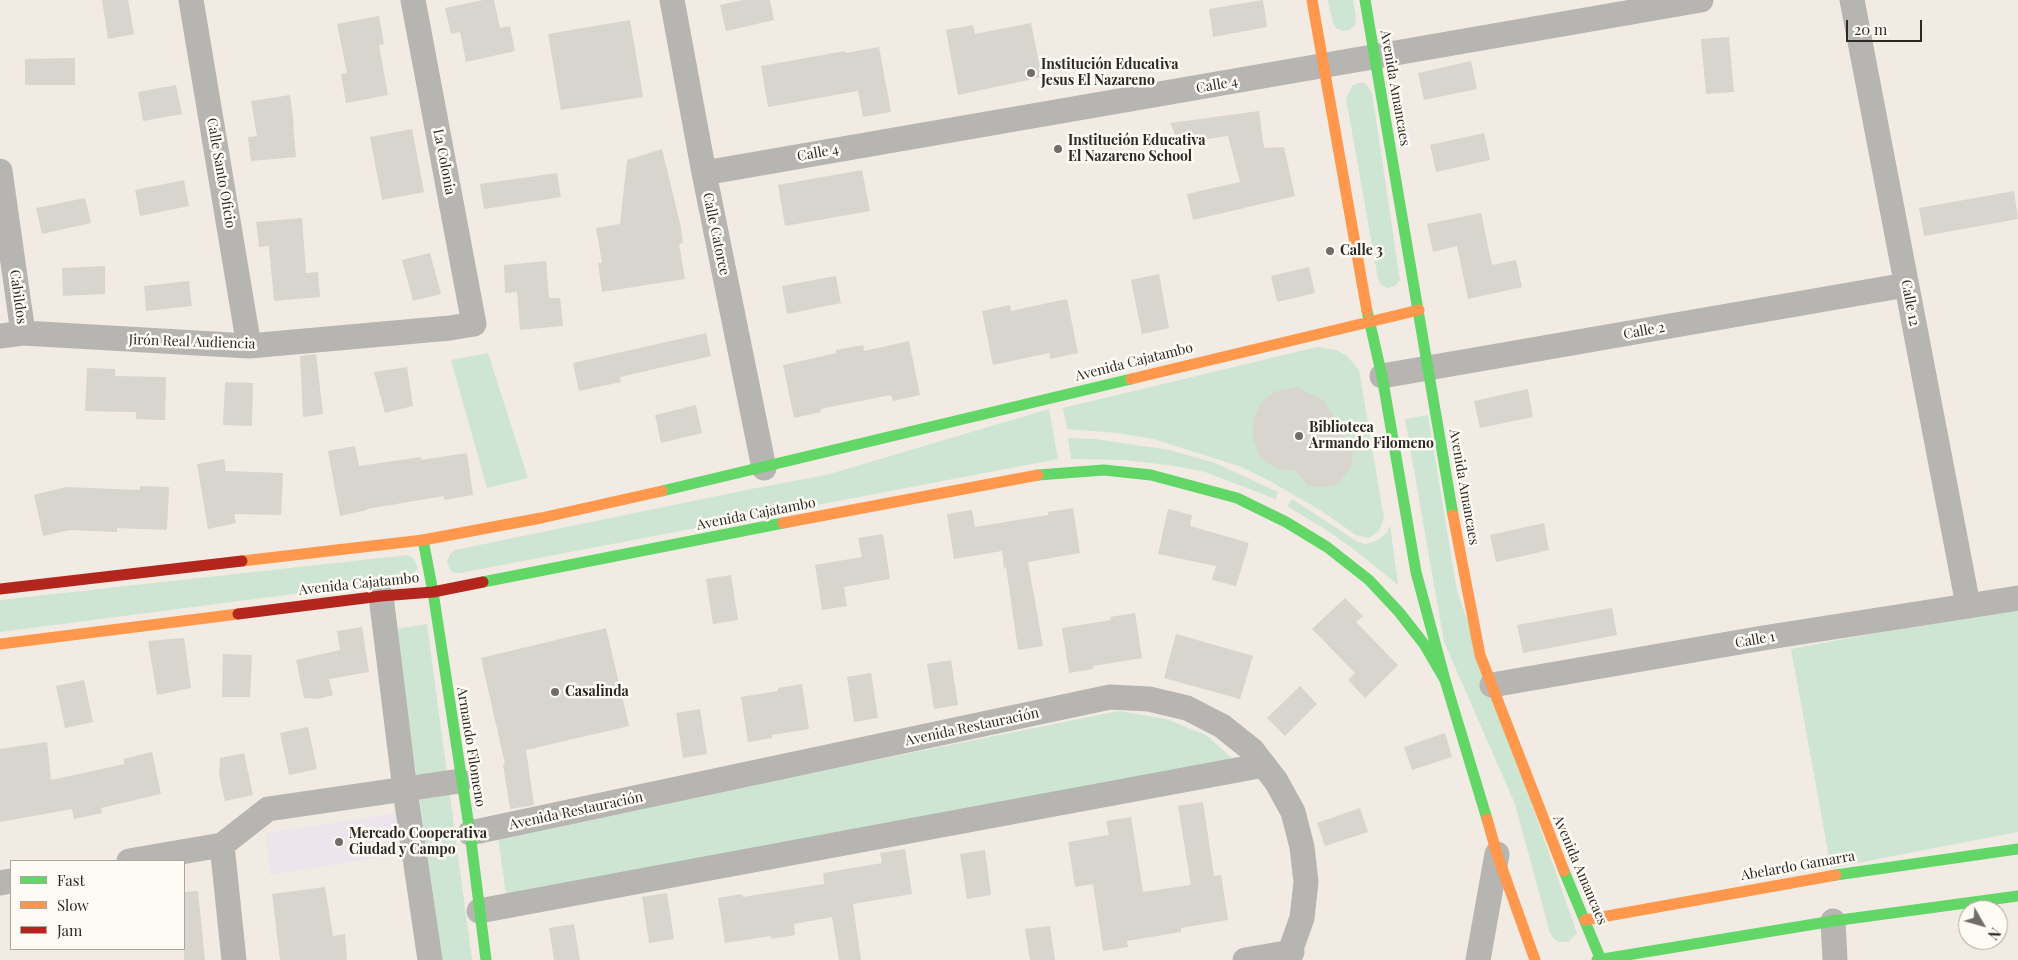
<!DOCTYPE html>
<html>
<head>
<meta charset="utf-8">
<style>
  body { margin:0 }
  #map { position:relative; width:2018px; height:960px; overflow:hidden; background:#f1ebe4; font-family:"Playfair Display",serif }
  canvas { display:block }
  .legend { position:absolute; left:10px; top:860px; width:175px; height:90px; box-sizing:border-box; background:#fefaf4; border:1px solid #aaa6a0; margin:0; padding:6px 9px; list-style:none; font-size:15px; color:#2c2823 }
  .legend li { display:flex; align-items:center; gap:10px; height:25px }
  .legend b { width:25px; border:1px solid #aaa6a0 }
  .north { position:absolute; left:1958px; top:900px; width:50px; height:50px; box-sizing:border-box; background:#fefaf4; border:1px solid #aaa6a0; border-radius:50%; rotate:128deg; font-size:14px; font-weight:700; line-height:20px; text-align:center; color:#2c2823 }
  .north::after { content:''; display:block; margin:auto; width:18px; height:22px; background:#716c67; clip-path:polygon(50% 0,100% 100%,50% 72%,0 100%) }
  .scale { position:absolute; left:1846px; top:20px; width:76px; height:22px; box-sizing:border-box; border:2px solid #2c2823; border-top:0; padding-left:6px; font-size:15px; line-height:18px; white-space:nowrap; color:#2c2823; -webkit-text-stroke:4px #fefaf4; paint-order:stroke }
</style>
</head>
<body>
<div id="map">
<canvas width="2018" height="960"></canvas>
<ul class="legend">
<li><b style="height:6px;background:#63d668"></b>Fast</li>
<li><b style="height:6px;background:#ff974d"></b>Slow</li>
<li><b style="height:6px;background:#b3261e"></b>Jam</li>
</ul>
<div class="north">N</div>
<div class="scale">20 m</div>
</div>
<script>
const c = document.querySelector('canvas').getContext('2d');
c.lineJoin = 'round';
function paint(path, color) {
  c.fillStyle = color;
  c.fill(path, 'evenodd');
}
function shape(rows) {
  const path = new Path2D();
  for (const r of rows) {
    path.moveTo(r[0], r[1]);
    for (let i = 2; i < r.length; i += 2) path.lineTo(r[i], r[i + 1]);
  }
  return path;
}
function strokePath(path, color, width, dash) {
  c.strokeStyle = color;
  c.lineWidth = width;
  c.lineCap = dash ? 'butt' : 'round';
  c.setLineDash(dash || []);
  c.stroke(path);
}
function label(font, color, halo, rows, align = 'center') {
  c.font = font + ' "Playfair Display",serif';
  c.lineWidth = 5;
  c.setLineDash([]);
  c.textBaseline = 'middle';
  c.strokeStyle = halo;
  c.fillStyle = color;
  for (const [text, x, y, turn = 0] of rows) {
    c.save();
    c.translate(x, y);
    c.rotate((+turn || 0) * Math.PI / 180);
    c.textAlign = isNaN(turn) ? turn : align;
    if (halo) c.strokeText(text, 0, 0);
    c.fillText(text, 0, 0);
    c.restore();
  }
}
paint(shape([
  [406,812,412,852,270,875,266,833]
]), '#ede4ec');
paint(shape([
  [1328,0,1353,0,1356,17,1355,25,1349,30,1343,31,1336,28,1332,20],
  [1358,83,1365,83,1372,93,1400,280,1395,286,1388,288,1381,285,1378,279,1346,98,1353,85],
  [1317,347,1336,350,1347,356,1359,370,1384,518,1379,531,1369,538,1356,535,1320,510,1270,481,1239,466,1153,439,1117,433,1067,429,1063,408],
  [488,353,528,478,487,488,451,360],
  [1049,409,1058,459,460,573,455,573,450,570,447,562,450,554,455,550,756,488,826,475],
  [1428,415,1457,591,1577,933,1568,942,1559,942,1554,939,1550,933,1515,804,1444,642,1405,419],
  [1068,438,1095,439,1170,450,1215,463,1278,492,1276,499,1205,472,1175,466,1125,460,1071,459],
  [1292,499,1358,542,1365,544,1376,541,1387,533,1390,525,1398,585,1360,554,1328,531,1287,506],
  [408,555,414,559,418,568,412,576,394,581,0,632,0,600],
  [2018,606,2018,832,1831,868,1791,649],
  [427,624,472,960,442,960,396,629],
  [1119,711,1166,719,1206,735,1232,758,1197,775,507,902,498,836]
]), '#cee5d3');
paint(shape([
  [102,0,128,0,134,34,108,39],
  [483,0,494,0,500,28,510,26,515,51,466,62,460,32,451,34,445,8],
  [743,0,770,0,774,20,726,31,720,5],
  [1263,0,1267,27,1213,37,1209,9],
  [379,16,384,44,379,45,388,95,346,103,341,74,347,73,337,24],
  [630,20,643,97,561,110,548,34],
  [1031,23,1042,77,958,95,946,30,973,25,975,34],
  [1729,37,1734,92,1706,94,1701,39],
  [879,47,891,112,863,117,858,91,768,107,761,66,845,51,846,53],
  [75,58,75,85,25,85,25,59],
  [1471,61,1477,89,1424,100,1418,73],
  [176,85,182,114,143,121,138,92],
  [290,95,294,124,293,124,296,157,251,161,248,137,257,136,251,101],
  [1259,111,1264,148,1284,147,1295,196,1193,220,1187,194,1240,182,1228,136,1179,143,1170,123],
  [412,129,424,192,382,200,370,137],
  [1484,133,1490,160,1436,172,1430,145],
  [662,149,680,223,683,243,679,244,685,279,602,292,598,263,602,263,596,228,620,224,627,160],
  [862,170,870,211,785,226,778,185],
  [557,173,561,197,484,209,480,184],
  [184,180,189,206,140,216,135,190],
  [2014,191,2018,219,1924,236,1919,208],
  [85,198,91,223,42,234,36,208],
  [1481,213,1492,265,1516,260,1522,287,1468,299,1457,246,1433,252,1427,224],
  [302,218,306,273,318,272,320,297,274,301,269,246,259,247,256,222],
  [430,253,441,294,413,301,402,260],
  [546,261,549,298,560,298,563,326,520,330,517,292,505,293,504,265],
  [105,266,105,294,63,296,62,268],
  [1309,267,1315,293,1277,302,1271,276],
  [1159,274,1169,328,1142,334,1131,280],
  [836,276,841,303,787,314,782,286],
  [189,281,192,306,146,311,144,286],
  [1067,299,1078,353,1050,359,1049,353,993,365,982,311,1010,305,1011,311],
  [706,333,711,356,620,377,621,382,579,391,573,363],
  [909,341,920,395,893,401,891,395,820,409,821,412,794,418,783,365,836,353,836,350,863,345,864,351],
  [316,354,323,414,303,417,300,356],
  [407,367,413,406,385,413,374,372],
  [87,368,115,369,115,376,166,377,165,420,136,419,136,412,85,411],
  [225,382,253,383,252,426,223,425],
  [1296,387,1323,400,1333,415,1335,431,1349,440,1353,452,1351,467,1338,484,1322,487,1308,486,1295,470,1282,470,1271,465,1260,457,1253,438,1253,420,1261,403,1274,392],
  [1528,389,1533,417,1480,428,1474,401],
  [696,405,702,433,661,443,655,415],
  [355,446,359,466,421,457,421,460,467,453,473,495,444,500,444,496,367,509,367,510,340,516,328,451],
  [224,459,226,471,283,473,281,515,234,514,236,523,208,529,197,464],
  [140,486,169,487,167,530,117,528,117,532,70,530,43,536,34,495,66,487,140,490],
  [1073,508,1080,553,1028,562,1043,646,1018,650,1006,567,1004,568,1002,551,954,559,947,514,972,510,975,527,1048,515,1048,512],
  [1168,509,1192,515,1190,526,1249,543,1236,586,1212,580,1216,566,1158,554],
  [1544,523,1549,550,1496,562,1490,535],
  [883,534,890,579,844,587,847,606,822,610,815,565,862,557,858,538],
  [731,575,738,620,713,624,706,579],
  [1345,598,1363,616,1356,622,1398,665,1365,698,1348,680,1355,673,1312,629],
  [1612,608,1617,635,1523,653,1517,625],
  [1135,613,1142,658,1093,666,1093,669,1069,673,1062,628,1111,620,1110,617],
  [362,627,369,672,329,679,333,695,318,699,304,698,296,660,340,650,337,631],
  [606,628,629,726,526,750,534,805,510,809,503,764,505,764,481,658],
  [1176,634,1253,656,1240,699,1164,678],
  [184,638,191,688,157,695,148,641],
  [223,654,252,655,250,697,222,697],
  [951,660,958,705,934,709,927,664],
  [871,673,878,718,854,722,847,677],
  [84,680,93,722,65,728,56,686],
  [802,684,809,729,772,735,772,738,748,742,741,697,778,691,778,688],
  [1300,686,1317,704,1285,736,1267,718],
  [700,709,707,754,683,758,676,713],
  [308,727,317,769,289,775,280,733],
  [1445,733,1452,757,1412,770,1404,747],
  [47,742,51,780,125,764,123,759,152,752,161,794,101,808,102,813,74,819,72,809,0,822,0,749],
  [244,753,253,795,225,801,219,775,220,758],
  [1203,802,1214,876,1221,875,1228,920,1181,928,1181,932,1127,941,1128,947,1103,951,1093,884,1075,887,1068,842,1109,835,1106,821,1131,817,1143,892,1191,885,1178,806],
  [1360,808,1368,832,1325,846,1317,823],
  [905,849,912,894,853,904,861,960,839,960,832,917,794,924,795,935,771,939,771,936,725,943,718,898,742,894,743,897,824,884,823,873,882,863,880,853],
  [985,850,991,895,967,899,960,854],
  [325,887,333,936,345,934,347,960,280,960,272,894],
  [198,891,205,960,184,960,184,892],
  [667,893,674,939,649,943,642,897],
  [574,924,580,960,554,960,549,928],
  [1050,926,1055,960,1030,960,1025,929]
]), '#d8d4ce');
strokePath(shape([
  [191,0,249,346],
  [672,0,704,173,764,468],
  [1852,0,1968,605],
  [0,171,23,333],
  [704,173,1701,0],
  [0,336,23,333,249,346,450,328,474,324,413,0],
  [1382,376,1906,285],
  [381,596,405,790,430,960],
  [1492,685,1763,638,2018,598],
  [470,833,1110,697,1149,699,1187,708,1222,726,1252,750,1276,781,1293,812,1302,847,1306,882,1302,918,1287,960],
  [222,845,234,960],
  [129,861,222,845,268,809,460,781],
  [0,883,11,881],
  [479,911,1264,765],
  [1833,921,1835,960],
  [1245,960,1292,952],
  [1478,960,1497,854]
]), '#b6b5b1', 25);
strokePath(shape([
  [1365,0,1453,515],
  [1367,311,1382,376,1416,572,1445,680,1487,819],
  [1038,475,1104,470,1151,475,1237,498,1286,522,1327,547,1369,580,1399,612,1424,644,1445,680],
  [662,491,1131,379],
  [423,540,433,592,470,833,486,960],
  [483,582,783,523],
  [1564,871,1601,960],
  [1836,875,2018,849],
  [1597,960,1833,921,2018,896]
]), '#63d668', 11);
strokePath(shape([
  [1312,0,1367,311],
  [1131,379,1419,310],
  [1453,515,1480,655,1564,871],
  [783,523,1038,475],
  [242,561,423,540,541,518,662,491],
  [0,644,238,614],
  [1487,819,1497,854,1535,960],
  [1585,920,1836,875]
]), '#ff974d', 11);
strokePath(shape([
  [0,589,242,561],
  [238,614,381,596,433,592,483,582]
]), '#b3261e', 11);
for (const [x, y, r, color] of [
  [1031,73,5,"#716c67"],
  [1058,149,5,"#716c67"],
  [1330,251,5,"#716c67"],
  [1299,436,5,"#716c67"],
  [555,692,5,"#716c67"],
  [339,842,5,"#716c67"]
]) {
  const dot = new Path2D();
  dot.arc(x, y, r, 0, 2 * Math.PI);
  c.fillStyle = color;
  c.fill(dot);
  strokePath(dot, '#fefaf4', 2);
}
label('bold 14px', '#2c2823', '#fefaf4', [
  ["Institución Educativa",1041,65],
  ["Jesus El Nazareno",1041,81],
  ["Institución Educativa",1068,141],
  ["El Nazareno School",1068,157],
  ["Calle 3",1340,251],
  ["Biblioteca",1309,428],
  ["Armando Filomeno",1309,444],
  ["Casalinda",565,692],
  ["Mercado Cooperativa",349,834],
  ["Ciudad y Campo",349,850]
], 'left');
label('14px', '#2c2823', '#fefaf4', [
  ["Calle 4",1217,85,-10],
  ["Avenida Amancaes",1395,88,80],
  ["Calle 4",818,153,-10],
  ["La Colonia",444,162,79],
  ["Calle Santo Oficio",221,173,80],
  ["Calle Catorce",716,234,78],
  ["Cabildos",18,297,82],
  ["Calle 12",1910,303,79],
  ["Calle 2",1644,331,-10],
  ["Jirón Real Audiencia",192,342,2],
  ["Avenida Cajatambo",1134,362,-14],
  ["Avenida Amancaes",1464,487,80],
  ["Avenida Cajatambo",756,514,-11],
  ["Avenida Cajatambo",359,584,-6],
  ["Calle 1",1755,640,-10],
  ["Avenida Restauración",972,727,-12],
  ["Armando Filomeno",471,747,81],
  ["Avenida Restauración",576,811,-12],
  ["Abelardo Gamarra",1798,866,-10],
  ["Avenida Amancaes",1580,870,67]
]);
</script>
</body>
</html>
